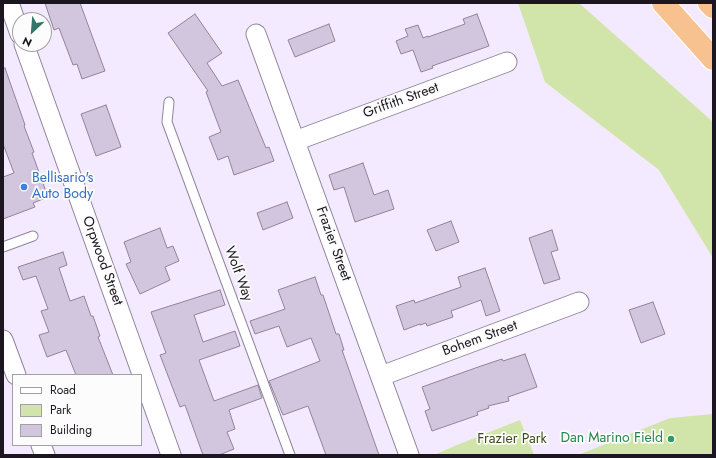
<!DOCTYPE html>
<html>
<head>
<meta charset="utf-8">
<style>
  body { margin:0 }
  #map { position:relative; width:716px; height:458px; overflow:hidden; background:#f4eaff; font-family:Jost,sans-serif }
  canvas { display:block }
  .frame { position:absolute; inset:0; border:4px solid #1b161f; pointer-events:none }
  .legend { position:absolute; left:12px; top:374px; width:130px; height:72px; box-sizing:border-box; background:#fcfcfc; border:1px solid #a2a0a4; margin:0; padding:5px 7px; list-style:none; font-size:12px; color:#1b161f }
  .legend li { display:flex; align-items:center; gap:8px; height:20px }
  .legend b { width:20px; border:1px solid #a2a0a4 }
  .north { position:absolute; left:12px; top:12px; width:40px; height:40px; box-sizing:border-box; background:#fcfcfc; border:1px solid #a2a0a4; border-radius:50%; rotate:206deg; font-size:11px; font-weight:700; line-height:16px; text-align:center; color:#1b161f }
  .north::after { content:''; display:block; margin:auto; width:14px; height:18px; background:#327668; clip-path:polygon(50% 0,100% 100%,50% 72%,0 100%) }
</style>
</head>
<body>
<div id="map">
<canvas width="716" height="458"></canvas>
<div class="frame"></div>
<ul class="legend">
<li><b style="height:5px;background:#fff"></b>Road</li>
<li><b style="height:11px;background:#d1e5ab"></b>Park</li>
<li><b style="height:11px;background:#d2c5de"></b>Building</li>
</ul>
<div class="north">N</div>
</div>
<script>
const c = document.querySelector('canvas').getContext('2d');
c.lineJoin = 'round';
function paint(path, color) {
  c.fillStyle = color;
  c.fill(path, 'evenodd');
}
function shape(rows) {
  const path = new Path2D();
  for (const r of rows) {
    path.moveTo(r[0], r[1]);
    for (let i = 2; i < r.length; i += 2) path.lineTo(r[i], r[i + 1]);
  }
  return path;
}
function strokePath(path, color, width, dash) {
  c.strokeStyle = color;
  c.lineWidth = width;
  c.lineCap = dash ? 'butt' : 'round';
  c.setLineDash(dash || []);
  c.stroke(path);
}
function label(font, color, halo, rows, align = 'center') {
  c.font = font + ' Jost,sans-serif';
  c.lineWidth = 3.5;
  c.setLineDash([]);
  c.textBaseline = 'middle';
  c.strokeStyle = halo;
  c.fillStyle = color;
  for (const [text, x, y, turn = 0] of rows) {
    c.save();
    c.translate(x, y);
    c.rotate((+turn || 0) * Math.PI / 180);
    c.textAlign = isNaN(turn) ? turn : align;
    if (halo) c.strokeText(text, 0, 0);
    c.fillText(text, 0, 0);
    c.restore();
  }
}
paint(shape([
  [518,3,579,3,713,122,713,258,659,170,545,82],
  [713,414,713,455,578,455,670,418],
  [520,420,534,455,434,455,457,445]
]), '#d1e5ab');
const building = shape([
  [45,3,80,3,105,71,82,79,77,64,73,65,59,28,54,30,45,3],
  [195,14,222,53,207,63,222,86,238,80,266,148,269,147,274,161,234,175,228,156,218,160,209,137,221,132,206,92,208,91,168,33,195,14],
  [477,14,489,46,432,66,433,68,421,72,413,50,401,54,396,41,408,36,405,29,418,25,423,38,428,36,428,37,465,24,463,19,477,14],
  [329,24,335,41,295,57,288,40,329,24],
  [5,68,25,125,24,126,34,152,32,153,48,197,33,203,35,207,3,219,3,177,14,173,3,144,3,69,5,68],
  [106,105,121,147,96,156,81,114,106,105],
  [363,163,374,195,388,190,394,209,355,222,344,187,334,190,329,175,363,163],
  [287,202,293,218,263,230,257,213,287,202],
  [451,221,459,242,436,251,427,230,451,221],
  [160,228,167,248,173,246,179,261,165,267,170,280,140,294,126,264,131,262,124,242,160,228],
  [552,230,558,250,551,252,560,279,544,284,529,238,552,230],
  [63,252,67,265,59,268,70,301,84,296,91,316,93,316,100,336,98,337,113,375,76,375,66,350,47,357,39,335,49,332,41,311,48,309,36,276,23,280,18,267,63,252],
  [485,268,500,311,486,316,481,300,451,311,453,317,427,326,426,323,420,325,420,324,404,330,396,306,414,300,415,303,461,287,458,277,485,268],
  [315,277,321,295,323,295,336,334,339,334,344,350,342,350,379,455,326,455,308,406,283,415,269,381,320,361,311,338,287,347,279,326,255,334,250,321,285,309,278,290,315,277],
  [220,290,225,305,194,315,203,342,235,331,240,346,199,360,214,401,258,385,262,398,229,410,235,429,227,432,234,449,219,455,203,455,185,405,180,407,160,355,166,353,151,312,220,290],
  [653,302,665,334,641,343,629,310,653,302],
  [525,354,537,387,508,397,509,401,488,406,489,408,477,412,478,415,432,431,425,411,430,409,422,387,481,366,502,359,503,361,525,354]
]);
paint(building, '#d2c5de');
strokePath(building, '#90839b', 1);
const lane = shape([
  [169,102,167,122,290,455],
  [3,247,33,236]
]);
const street = shape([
  [9,3,20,34],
  [256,34,409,455],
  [24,44,171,455],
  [295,141,507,62],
  [3,340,16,375],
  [381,376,579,302],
  [41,445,45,455]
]);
const highway = shape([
  [663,3,713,59],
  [709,3,713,7]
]);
strokePath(lane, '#90849b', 11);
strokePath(street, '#90849b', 21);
strokePath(highway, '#fff', 24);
strokePath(lane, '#fff', 9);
strokePath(street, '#fff', 19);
strokePath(highway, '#f7c28f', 22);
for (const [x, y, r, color] of [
  [24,187,4,"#3f7fe0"],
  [671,439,4,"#2e9e5b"]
]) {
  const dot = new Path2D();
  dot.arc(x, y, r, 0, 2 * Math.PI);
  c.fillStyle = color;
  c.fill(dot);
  strokePath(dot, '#fcfcfc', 1.5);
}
label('14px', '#1b161f', '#fcfcfc', [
  ["Griffith Street",401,101,-20],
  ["Frazier Street",333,244,70],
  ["Orpwood Street",102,261,70],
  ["Wolf Way",238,274,70],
  ["Bohem Street",480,339,-20]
]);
label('14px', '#366cbe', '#fcfcfc', [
  ["Bellisario's",32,179],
  ["Auto Body",32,195]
], 'left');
label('14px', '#27864d', '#fcfcfc', [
  ["Dan Marino Field",663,439]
], 'right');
label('14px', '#3f4e18', '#fcfcfc', [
  ["Frazier Park",512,440]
]);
</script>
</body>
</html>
